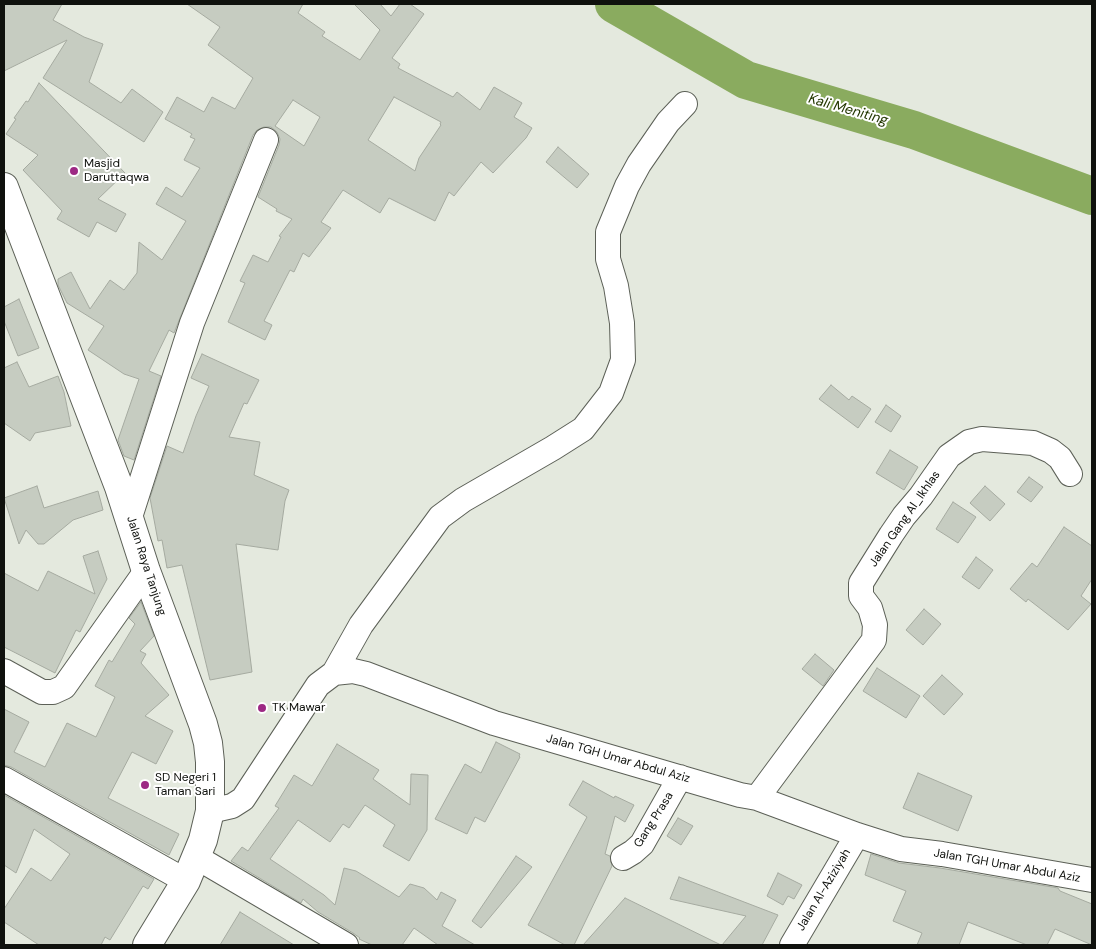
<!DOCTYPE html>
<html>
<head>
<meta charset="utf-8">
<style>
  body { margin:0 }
  #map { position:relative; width:1096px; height:949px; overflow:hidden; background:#e4e9de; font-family:"DM Sans",sans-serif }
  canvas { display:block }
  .frame { position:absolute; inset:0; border:5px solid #0f110d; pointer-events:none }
</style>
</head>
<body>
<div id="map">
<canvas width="1096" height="949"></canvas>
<div class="frame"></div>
</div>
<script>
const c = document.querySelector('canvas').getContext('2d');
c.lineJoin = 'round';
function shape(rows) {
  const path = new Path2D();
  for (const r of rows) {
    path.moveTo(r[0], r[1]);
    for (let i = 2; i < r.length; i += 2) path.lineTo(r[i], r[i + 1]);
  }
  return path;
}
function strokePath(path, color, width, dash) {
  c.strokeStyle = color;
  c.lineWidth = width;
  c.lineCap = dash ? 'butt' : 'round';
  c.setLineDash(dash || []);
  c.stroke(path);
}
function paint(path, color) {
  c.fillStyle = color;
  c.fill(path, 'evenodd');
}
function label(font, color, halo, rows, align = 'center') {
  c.font = font + ' "DM Sans",sans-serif';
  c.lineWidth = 4;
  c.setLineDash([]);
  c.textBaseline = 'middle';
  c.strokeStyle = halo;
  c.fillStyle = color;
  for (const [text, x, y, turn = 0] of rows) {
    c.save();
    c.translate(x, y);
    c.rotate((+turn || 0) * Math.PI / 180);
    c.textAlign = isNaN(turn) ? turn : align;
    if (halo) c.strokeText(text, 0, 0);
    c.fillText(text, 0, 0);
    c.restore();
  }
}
strokePath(shape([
  [614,4,746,80,914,130,1092,196]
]), '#8aab5f', 38);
const building = shape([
  [4,4,62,4,53,20,84,37,103,44,89,82,121,103,132,89,163,112,144,142,43,78,67,40,4,71,4,4],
  [187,4,303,4,298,13,325,32,322,36,360,60,380,30,354,4,380,4,391,16,400,4,410,4,424,14,392,58,400,64,398,68,453,97,457,92,480,110,494,87,522,103,514,117,532,128,526,138,493,173,481,162,454,196,449,192,435,221,389,198,380,213,343,190,321,222,331,228,309,257,303,253,294,272,290,270,264,321,272,325,265,340,228,322,245,283,240,281,253,255,268,262,281,237,279,236,292,219,276,211,277,209,258,197,279,145,280,139,277,132,271,127,264,127,257,130,253,135,174,333,169,330,149,371,161,376,134,460,124,456,118,440,139,379,124,374,88,350,104,326,67,303,58,285,58,279,71,272,90,309,110,280,124,290,137,273,139,242,162,260,186,221,156,204,166,187,182,197,200,168,184,160,195,139,190,137,192,134,165,119,177,97,204,112,212,97,235,109,253,78,208,45,220,27,187,4],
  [394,97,441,122,440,124,441,125,419,158,415,171,368,140,394,97],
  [293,100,320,117,304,146,275,126,293,100],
  [39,83,125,173,98,199,126,214,116,232,97,222,89,237,57,219,62,211,23,170,38,155,6,134,16,119,14,118,26,101,28,102,39,83],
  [558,147,589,174,577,188,546,162,558,147],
  [19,299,39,348,18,356,4,321,4,307,19,299],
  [202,354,259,380,247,404,244,403,229,437,260,442,254,475,289,490,285,501,278,550,236,544,252,672,210,680,182,565,167,568,162,540,158,541,150,498,167,446,183,453,196,416,209,386,191,378,202,354],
  [17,362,29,387,58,376,64,392,71,426,35,433,30,441,4,423,4,368,17,362],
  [831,385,849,400,852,396,871,409,858,428,819,399,831,385],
  [886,405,901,416,891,432,875,422,886,405],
  [890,450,918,467,904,490,876,473,890,450],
  [1029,477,1043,487,1031,502,1017,492,1029,477],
  [37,486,44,508,98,491,103,510,73,520,44,544,38,544,26,530,19,544,4,498,37,486],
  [985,486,1005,504,990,521,970,503,985,486],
  [953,502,976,517,958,543,936,529,953,502],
  [1064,527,1092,546,1092,579,1081,596,1091,604,1068,630,1028,599,1026,602,1010,589,1032,563,1037,567,1064,527],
  [98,551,107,579,80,632,76,630,55,673,4,647,4,573,38,591,48,571,95,594,83,556,98,551],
  [976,557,993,570,979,589,962,577,976,557],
  [141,602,154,636,140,651,146,654,141,663,169,695,145,716,173,731,156,764,132,752,108,798,179,834,169,855,11,767,4,765,4,709,29,722,14,752,45,767,67,723,96,737,115,697,95,686,109,660,112,662,135,624,129,618,141,602],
  [924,609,941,624,923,645,906,630,924,609],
  [815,654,834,670,823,686,802,669,815,654],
  [877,668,920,696,906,718,863,691,877,668],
  [942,675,963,694,944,715,923,696,942,675],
  [496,742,520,754,519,756,520,757,485,822,475,817,467,834,435,819,465,764,481,773,496,742],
  [337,744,379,770,373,779,410,805,411,774,428,775,427,830,409,861,383,846,395,825,365,805,349,828,343,824,330,842,298,820,270,859,324,895,335,905,344,868,356,871,399,897,410,884,424,888,437,900,441,892,456,900,442,926,475,945,438,945,414,928,402,945,372,945,359,939,360,938,353,933,318,912,303,899,301,903,231,861,242,847,248,851,279,808,275,806,294,775,312,786,337,744],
  [918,773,972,796,958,831,903,808,918,773],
  [583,781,614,798,615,796,634,805,625,822,615,816,605,854,610,856,612,866,574,945,565,945,528,925,587,817,569,805,583,781],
  [4,795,154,879,148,889,143,886,110,940,105,937,101,945,39,945,4,922,4,909,31,868,51,881,70,854,34,829,16,873,4,865,4,795],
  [678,818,693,826,681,845,667,836,678,818],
  [871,854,899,863,940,868,1058,888,1060,891,1092,904,1092,945,1055,929,1047,945,1027,945,968,922,959,945,917,945,922,933,893,921,906,891,865,875,871,854],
  [516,856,532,867,481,928,472,921,516,856],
  [778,873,802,885,794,899,788,896,783,905,767,896,778,873],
  [679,877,778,915,762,945,722,945,746,916,670,899,679,877],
  [625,898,721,945,583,945,625,898],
  [240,912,294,945,220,945,240,912]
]);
paint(building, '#c6ccc1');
strokePath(building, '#a5aaa0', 1);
const street = shape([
  [130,517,192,323,266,140],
  [4,671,42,692,53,692,64,687,146,571],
  [334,673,361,625,440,517,463,500,553,448,583,429,611,393,623,360,622,323,616,286,608,259,608,232,627,186,639,164,668,122,685,104],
  [4,779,186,881],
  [757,798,874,640,875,625,870,608,861,596,861,583,891,535,904,516,921,496,949,456,969,442,982,439,1033,443,1051,451,1060,458,1070,474],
  [210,811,232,806,243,799,318,685,334,673,353,671,366,674,494,723,740,795,757,798,857,835,901,849,942,854,1092,880],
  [196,857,346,945],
  [623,858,633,852,642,844,680,777],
  [792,945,857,835]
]);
const primary = shape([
  [4,187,119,487,146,571,203,724,208,743,210,762,210,811,203,840,186,881,147,945]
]);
strokePath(street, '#5c6057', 26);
strokePath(primary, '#5c6057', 30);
strokePath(street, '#fff', 24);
strokePath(primary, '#fff', 28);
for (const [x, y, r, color] of [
  [74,171,5,"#9d2984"],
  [262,708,5,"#9d2984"],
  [145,785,5,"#9d2984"]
]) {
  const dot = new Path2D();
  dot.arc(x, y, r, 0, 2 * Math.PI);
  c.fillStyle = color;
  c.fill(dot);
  strokePath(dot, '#fff', 2);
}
label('12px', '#0f110d', '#fff', [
  ["Masjid",84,164],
  ["Daruttaqwa",84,178],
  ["TK Mawar",272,708],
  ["SD Negeri 1",155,778],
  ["Taman Sari",155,792]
], 'left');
label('12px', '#0f110d', '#fff', [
  ["Jalan Gang Al_Ikhlas",905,519,-55],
  ["Jalan Raya Tanjung",146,566,72],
  ["Jalan TGH Umar Abdul Aziz",618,759,16],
  ["Gang Prasa",654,820,-58],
  ["Jalan TGH Umar Abdul Aziz",1007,866,10],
  ["Jalan Al-Aziziyah",824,890,-59]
]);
label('italic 14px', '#233700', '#fff', [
  ["Kali Meniting",848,110,16]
]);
</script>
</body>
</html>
